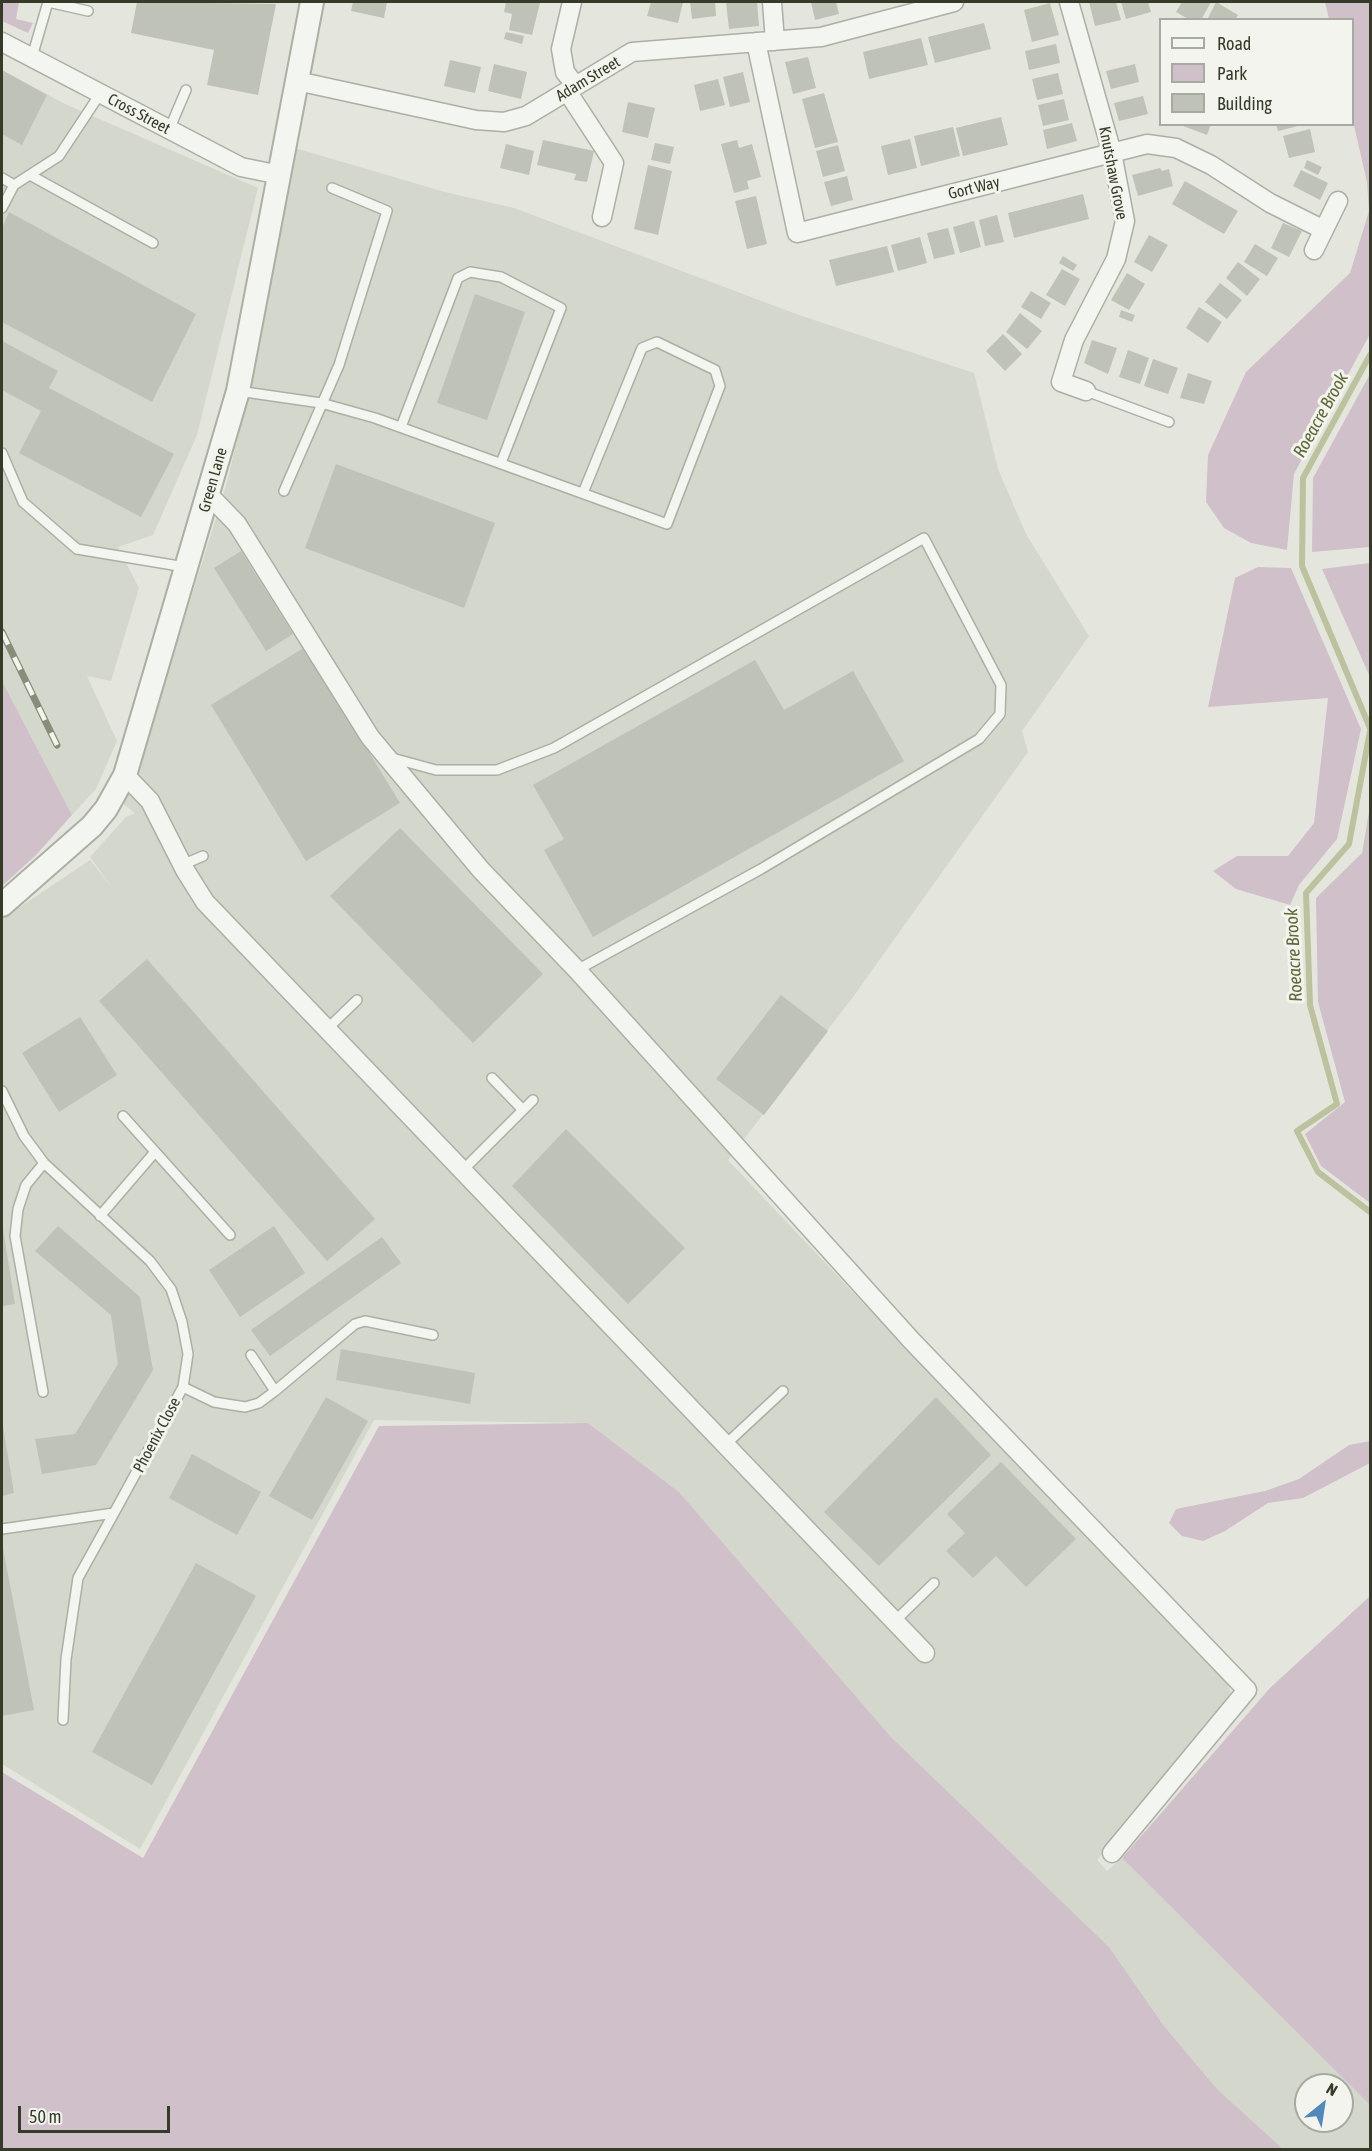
<!DOCTYPE html>
<html>
<head>
<meta charset="utf-8">
<style>
  body { margin:0 }
  #map { position:relative; width:1372px; height:2151px; overflow:hidden; background:#e4e6de; font-family:"Asap Condensed",sans-serif }
  canvas { display:block }
  .frame { position:absolute; inset:0; border:3px solid #363b29; pointer-events:none }
  .legend { position:absolute; left:1159px; top:18px; width:195px; height:108px; box-sizing:border-box; background:#f2f4ed; border:2px solid #a7aa9f; margin:0; padding:8px 10px; list-style:none; font-size:18px; color:#363b29 }
  .legend li { display:flex; align-items:center; gap:12px; height:30px }
  .legend b { width:30px; border:2px solid #a7aa9f }
  .north { position:absolute; left:1294px; top:2073px; width:60px; height:60px; box-sizing:border-box; background:#f2f4ed; border:2px solid #a7aa9f; border-radius:50%; rotate:30deg; font-size:16px; font-weight:700; line-height:24px; text-align:center; color:#363b29 }
  .north::after { content:''; display:block; margin:auto; width:21px; height:27px; background:#5189bd; clip-path:polygon(50% 0,100% 100%,50% 72%,0 100%) }
  .scale { position:absolute; left:18px; top:2106px; width:152px; height:27px; box-sizing:border-box; border:3px solid #363b29; border-top:0; padding-left:8px; font-size:18px; line-height:21px; white-space:nowrap; color:#363b29; -webkit-text-stroke:4px #f2f4ed; paint-order:stroke }
</style>
</head>
<body>
<div id="map">
<canvas width="1372" height="2151"></canvas>
<div class="frame"></div>
<ul class="legend">
<li><b style="height:8px;background:#f3f5f0"></b>Road</li>
<li><b style="height:16px;background:#cfc0c9"></b>Park</li>
<li><b style="height:16px;background:#bfc2b6"></b>Building</li>
</ul>
<div class="north">N</div>
<div class="scale">50 m</div>
</div>
<script>
const c = document.querySelector('canvas').getContext('2d');
c.lineJoin = 'round';
function paint(path, color) {
  c.fillStyle = color;
  c.fill(path, 'evenodd');
}
function shape(rows) {
  const path = new Path2D();
  for (const r of rows) {
    path.moveTo(r[0], r[1]);
    for (let i = 2; i < r.length; i += 2) path.lineTo(r[i], r[i + 1]);
  }
  return path;
}
function strokePath(path, color, width, dash) {
  c.strokeStyle = color;
  c.lineWidth = width;
  c.lineCap = dash ? 'butt' : 'round';
  c.setLineDash(dash || []);
  c.stroke(path);
}
function label(font, color, halo, rows, align = 'center') {
  c.font = font + ' "Asap Condensed",sans-serif';
  c.lineWidth = 6;
  c.setLineDash([]);
  c.textBaseline = 'middle';
  c.strokeStyle = halo;
  c.fillStyle = color;
  for (const [text, x, y, turn = 0] of rows) {
    c.save();
    c.translate(x, y);
    c.rotate((+turn || 0) * Math.PI / 180);
    c.textAlign = isNaN(turn) ? turn : align;
    if (halo) c.strokeText(text, 0, 0);
    c.fillText(text, 0, 0);
    c.restore();
  }
}
paint(shape([
  [2,70,65,104,258,188,197,435,153,535,118,547,139,588,111,681,87,676,117,741,96,789,72,815,2,681],
  [295,148,445,192,514,208,799,315,974,373,998,469,1026,534,1089,636,1022,731,1028,752,853,997,728,1160,900,1342,1175,1620,1228,1685,1234,1702,1097,1860,1107,1871,1122,1858,1370,2105,1370,2149,1283,2149,1217,2089,1164,2026,1109,1947,891,1737,679,1492,588,1423,374,1420,140,1849,2,1764,2,919,90,860,113,889,90,857,126,817,135,813,121,802,135,778,226,486,249,392],
  [1306,2085,1342,2085,1342,2121,1306,2121]
]), '#d4d7cc');
paint(shape([
  [2,2,19,2,16,19,33,23,28,33,2,21],
  [1325,2,1370,2,1370,334,1294,474,1287,550,1251,543,1224,528,1206,502,1208,455,1246,372,1350,273,1369,211,1367,182,1353,121,1352,20,1329,19],
  [1370,374,1370,547,1312,552,1313,478],
  [1370,563,1370,677,1322,569],
  [1258,567,1291,568,1361,729,1337,839,1299,885,1290,905,1236,889,1213,871,1237,856,1288,856,1314,823,1328,698,1208,707,1235,578],
  [2,681,72,815,35,856,2,886],
  [1370,806,1370,1203,1321,1166,1305,1134,1345,1102,1318,1002,1316,898,1362,853],
  [588,1423,679,1492,891,1737,1109,1947,1164,2026,1217,2089,1283,2149,2,2149,2,1772,143,1858,379,1426],
  [1370,1441,1370,1463,1303,1498,1268,1503,1225,1531,1203,1541,1182,1536,1169,1523,1176,1509,1265,1491,1299,1479,1349,1445],
  [1370,1596,1370,2105,1122,1858,1270,1688]
]), '#cfc0c9');
strokePath(shape([
  [1370,355,1303,478,1302,566,1370,728],
  [1370,731,1349,844,1306,893,1310,1005,1337,1104,1297,1131,1318,1172,1370,1212]
]), '#bcc29d', 6);
paint(shape([
  [137,2,276,4,258,95,207,85,214,50,131,33],
  [353,2,387,2,384,18,351,11],
  [506,2,540,3,532,35,509,30,512,14,504,12],
  [651,2,683,2,678,23,647,16],
  [690,2,715,2,716,16,692,19],
  [726,2,757,2,759,26,729,29],
  [811,2,836,2,839,14,815,20],
  [1089,2,1116,2,1121,20,1095,26],
  [1121,2,1148,2,1151,12,1126,19],
  [1182,2,1211,2,1201,20,1190,20,1176,12],
  [1216,2,1238,15,1235,20,1207,20],
  [1050,3,1059,35,1032,42,1024,10],
  [984,23,991,49,935,63,928,37],
  [506,32,524,36,522,44,504,39],
  [921,38,928,65,869,79,863,52],
  [1056,44,1060,63,1029,70,1025,51],
  [808,57,816,88,793,94,785,62],
  [450,60,481,67,475,93,444,86],
  [494,64,527,72,521,99,488,91],
  [1135,64,1139,82,1111,89,1106,71],
  [2,70,47,95,22,145,2,134],
  [743,72,750,102,730,107,723,77],
  [1058,73,1063,94,1037,100,1032,79],
  [718,79,725,105,700,111,694,85],
  [824,93,838,142,815,148,802,99],
  [1143,96,1148,114,1119,121,1114,103],
  [1064,99,1069,120,1043,126,1038,105],
  [628,102,655,108,648,138,622,132],
  [1001,117,1008,145,963,156,956,128],
  [1072,123,1077,141,1047,149,1043,130],
  [1178,124,1211,124,1207,135],
  [1276,124,1302,124,1302,125,1278,131],
  [953,127,960,156,921,166,914,136],
  [1310,129,1315,152,1289,158,1283,136],
  [910,139,917,168,888,175,881,146],
  [543,140,594,151,587,182,574,180,576,174,537,165],
  [737,140,739,148,752,144,761,177,747,181,749,189,734,193,721,144],
  [655,143,674,147,670,164,651,160],
  [506,144,534,151,529,175,500,168],
  [838,145,845,171,823,177,816,151],
  [1307,160,1322,167,1318,175,1304,168],
  [648,165,672,171,658,235,634,229],
  [1160,168,1162,171,1169,169,1173,186,1138,196,1132,175],
  [1301,170,1328,183,1320,200,1293,186],
  [847,176,853,200,831,206,824,182],
  [1185,181,1238,211,1224,234,1172,204],
  [1083,194,1089,219,1014,238,1008,213],
  [756,196,767,244,747,249,735,201],
  [9,212,196,314,152,402,2,322,2,228],
  [997,215,1004,242,985,246,979,220],
  [974,221,981,247,960,253,953,227],
  [1283,223,1302,231,1289,257,1271,248],
  [948,228,955,254,934,259,927,233],
  [1149,235,1168,245,1152,272,1134,262],
  [920,237,927,263,898,271,891,245],
  [1255,244,1278,258,1267,276,1244,262],
  [887,246,894,272,836,286,829,260],
  [1063,256,1077,265,1073,271,1059,263],
  [1238,262,1260,279,1247,296,1226,278],
  [1062,269,1080,279,1065,306,1046,295],
  [1127,273,1145,284,1129,310,1111,300],
  [1220,283,1242,300,1227,319,1205,302],
  [1031,291,1051,303,1041,319,1021,307],
  [475,294,525,312,487,420,437,403],
  [1199,307,1222,322,1208,343,1186,328],
  [1121,310,1135,315,1132,322,1119,317],
  [1020,313,1042,331,1027,349,1006,332],
  [1003,334,1022,354,1005,371,986,351],
  [1092,340,1117,348,1108,374,1084,363],
  [2,341,58,371,49,388,174,454,141,517,19,453,41,411,2,390],
  [1128,350,1149,358,1140,384,1119,377],
  [1153,359,1178,368,1168,394,1144,386],
  [1188,373,1212,381,1204,404,1180,398],
  [336,464,495,523,464,608,305,548],
  [241,551,293,634,266,651,214,568],
  [305,647,400,803,306,861,211,705],
  [755,660,784,710,853,671,904,761,593,937,544,850,564,839,533,785],
  [400,828,543,974,473,1043,330,896],
  [147,959,375,1219,327,1261,99,1001],
  [781,995,828,1031,764,1115,716,1079],
  [80,1017,117,1075,59,1112,22,1053],
  [566,1129,685,1248,628,1304,512,1186],
  [2,1223,15,1304,2,1306],
  [58,1226,140,1297,153,1370,96,1465,42,1474,35,1439,75,1434,118,1364,111,1315,35,1251],
  [274,1226,305,1273,240,1317,209,1270],
  [382,1237,401,1263,270,1356,251,1330],
  [341,1349,475,1373,470,1404,336,1380],
  [326,1397,368,1421,312,1520,269,1496],
  [936,1397,991,1455,879,1566,824,1512],
  [2,1420,14,1493,2,1496],
  [192,1454,261,1492,237,1535,169,1498],
  [1001,1462,1076,1539,1026,1587,996,1556,973,1578,946,1551,965,1533,947,1514],
  [2,1543,34,1710,2,1716],
  [196,1563,256,1596,152,1785,92,1752]
]), '#bfc2b6');
const service = shape([
  [32,57,48,2,88,11],
  [169,130,186,90],
  [30,175,153,243],
  [2,178,14,185],
  [2,208,14,185,59,156,100,94],
  [238,391,321,403,375,418,667,524,720,386,715,370,657,342,642,348,583,493],
  [1086,391,1169,422],
  [401,427,458,278,470,272,501,277,561,308,501,463],
  [2,453,23,502,77,549,185,567],
  [284,491,339,365,387,211,332,188],
  [392,758,436,770,497,770,554,748,924,538,1001,685,1000,714,979,739,761,869,577,970],
  [182,865,203,856],
  [326,1030,357,1000],
  [492,1078,523,1110],
  [2,1091,24,1136,44,1163,150,1261,171,1289,182,1322,188,1354,183,1387,114,1513,2,1529],
  [123,1116,230,1235],
  [462,1171,533,1100],
  [100,1216,155,1152],
  [251,1355,275,1391],
  [183,1387,214,1402,245,1407,259,1403,275,1391,355,1324,365,1321,433,1335],
  [43,1392,15,1236,18,1209,26,1185,44,1163],
  [725,1445,783,1391],
  [894,1622,934,1583],
  [63,1720,66,1659,78,1578,114,1513]
]);
const minor = shape([
  [572,2,561,49,565,72,575,85],
  [772,2,775,41],
  [1069,2,1112,153,1125,221,1116,259,1074,340,1061,382,1086,391],
  [2,42,241,167,280,175],
  [756,42,797,233,1147,144,1176,148,1211,165,1270,203,1324,230],
  [297,81,476,120,504,122,526,116,632,52,821,37,954,2],
  [567,91,614,163,602,217],
  [1314,250,1338,201],
  [209,495,237,524,370,737,481,870,577,970,912,1341,1247,1690,1112,1853],
  [125,775,150,801,185,870,205,902,925,1653]
]);
const tertiary = shape([
  [2,905,92,826,106,809,125,775,238,391,312,2]
]);
strokePath(service, '#acafa4', 12);
strokePath(minor, '#acafa4', 21);
strokePath(tertiary, '#acafa4', 26);
strokePath(service, '#f3f5f0', 9);
strokePath(minor, '#f3f5f0', 18);
strokePath(tertiary, '#f3f5f0', 22);
const rail = shape([
  [2,632,57,745]
]);
strokePath(rail, '#888d79', 7);
strokePath(rail, '#f2f4ed', 4.5, [14]);
label('16px', '#363b29', '#f2f4ed', [
  ["Adam Street",588,79,-31],
  ["Cross Street",139,114,28],
  ["Knutshaw Grove",1113,173,79],
  ["Gort Way",974,188,-14],
  ["Green Lane",213,480,-74],
  ["Phoenix Close",157,1435,-62]
]);
label('italic 18px', '#606938', '#f2f4ed', [
  ["Roeacre Brook",1321,415,-61],
  ["Roeacre Brook",1294,955,-93]
]);
</script>
</body>
</html>
